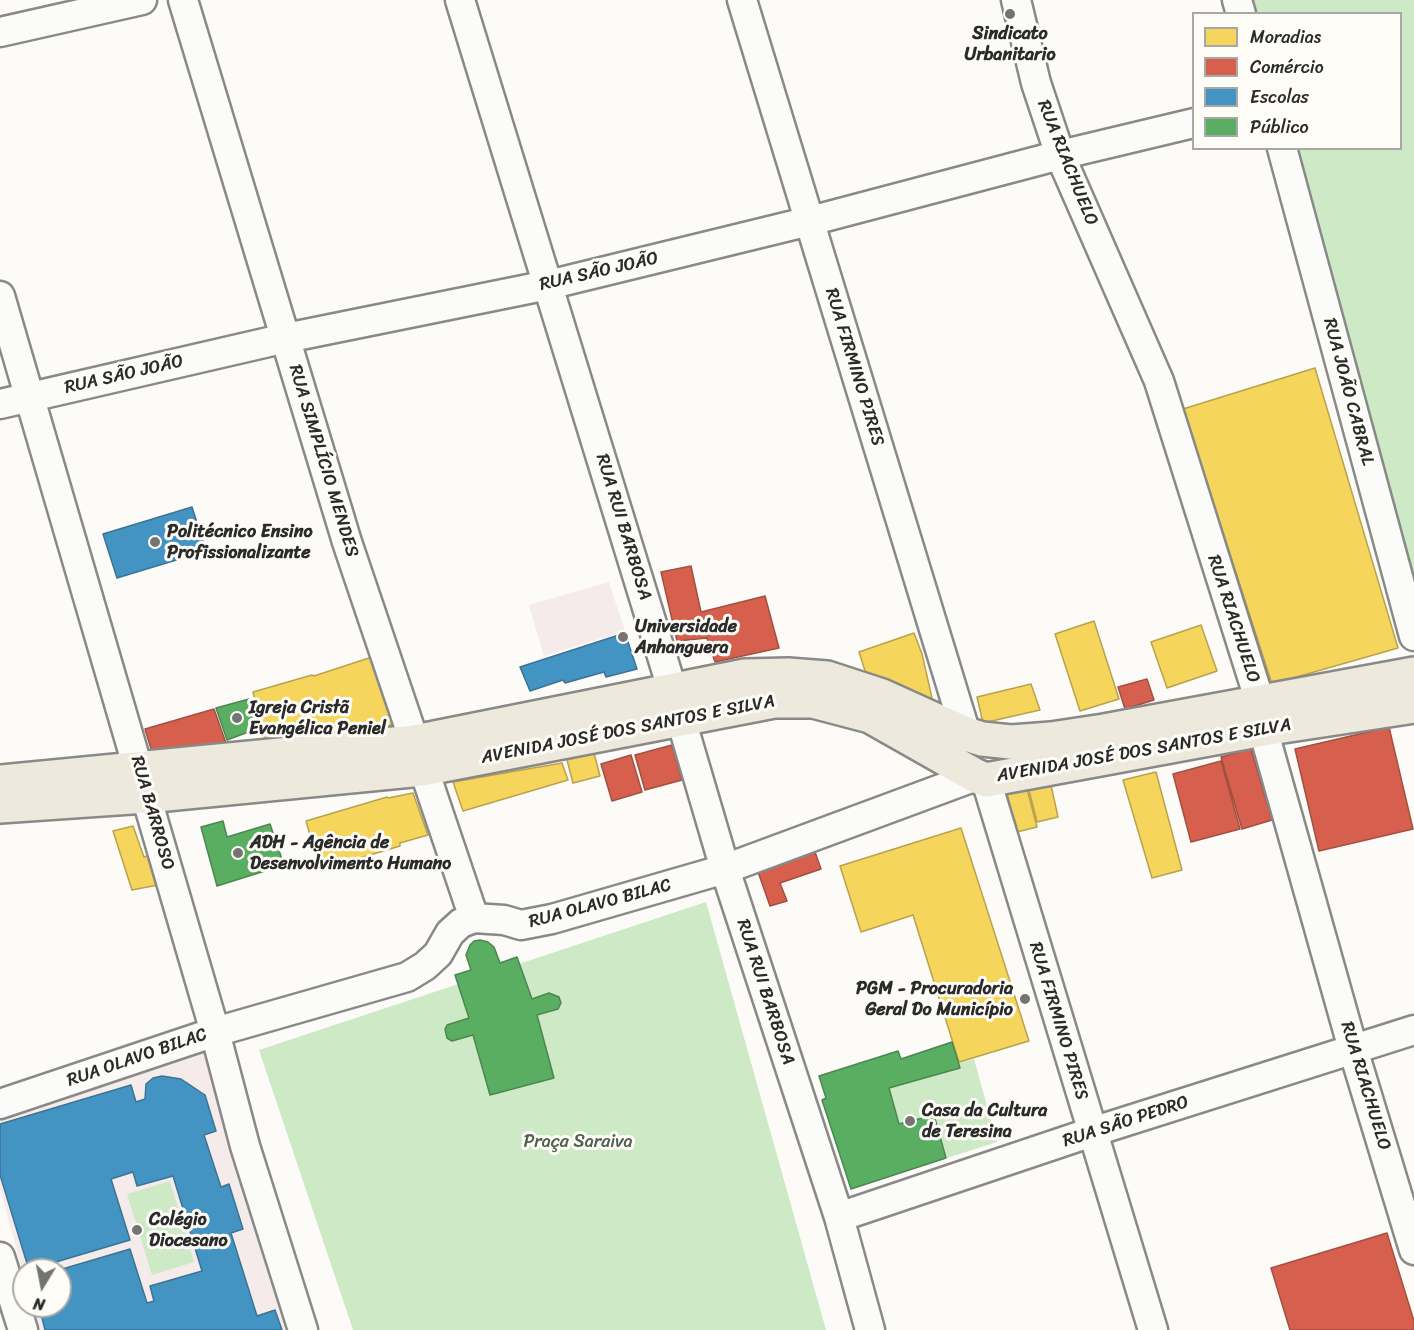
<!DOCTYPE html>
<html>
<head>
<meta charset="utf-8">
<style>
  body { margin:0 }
  #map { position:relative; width:1414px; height:1330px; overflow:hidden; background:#fcfbf8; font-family:Sriracha,sans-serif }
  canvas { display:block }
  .legend { position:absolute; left:1192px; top:12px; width:210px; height:138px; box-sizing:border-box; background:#fdfcf7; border:2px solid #a9a8a5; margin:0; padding:8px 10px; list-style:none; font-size:18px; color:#2b2b2b }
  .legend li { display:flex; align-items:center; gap:12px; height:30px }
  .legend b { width:30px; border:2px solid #a9a8a5 }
  .north { position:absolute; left:12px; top:1258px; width:60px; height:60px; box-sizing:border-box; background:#fdfcf7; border:2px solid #a9a8a5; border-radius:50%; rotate:190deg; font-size:16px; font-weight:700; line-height:24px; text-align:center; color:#2b2b2b }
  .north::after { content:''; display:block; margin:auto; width:21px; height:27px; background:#747473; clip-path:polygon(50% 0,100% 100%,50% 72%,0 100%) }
</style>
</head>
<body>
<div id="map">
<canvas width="1414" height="1330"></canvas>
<ul class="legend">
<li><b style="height:16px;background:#f6d55c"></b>Moradias</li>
<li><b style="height:16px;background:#d6604d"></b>Comércio</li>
<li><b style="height:16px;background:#4393c3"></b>Escolas</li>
<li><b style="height:16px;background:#5aae61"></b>Público</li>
</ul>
<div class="north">N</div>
</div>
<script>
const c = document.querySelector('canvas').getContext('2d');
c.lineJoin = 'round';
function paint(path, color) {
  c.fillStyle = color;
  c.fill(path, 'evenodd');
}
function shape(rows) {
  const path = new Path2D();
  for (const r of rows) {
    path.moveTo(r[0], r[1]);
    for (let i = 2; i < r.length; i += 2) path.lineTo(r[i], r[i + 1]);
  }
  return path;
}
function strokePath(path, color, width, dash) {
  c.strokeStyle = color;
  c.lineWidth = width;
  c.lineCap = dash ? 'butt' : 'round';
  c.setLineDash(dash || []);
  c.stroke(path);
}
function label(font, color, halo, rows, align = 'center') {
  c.font = font + ' Sriracha,sans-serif';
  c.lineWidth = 6;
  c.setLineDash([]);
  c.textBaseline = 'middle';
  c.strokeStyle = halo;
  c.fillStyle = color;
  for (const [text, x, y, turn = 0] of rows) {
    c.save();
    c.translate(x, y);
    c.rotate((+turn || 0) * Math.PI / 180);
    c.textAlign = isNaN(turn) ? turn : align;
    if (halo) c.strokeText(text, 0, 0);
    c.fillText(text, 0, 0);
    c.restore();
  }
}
paint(shape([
  [609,582,625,631,544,656,529,605],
  [210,1051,292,1330,39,1330,32,1306,60,1306,60,1270,24,1270,24,1276,0,1189,0,1117]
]), '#f5ebeb');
paint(shape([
  [1251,0,1414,0,1414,599,1292,149,1400,148,1400,14,1255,13],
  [706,902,826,1330,353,1330,259,1050],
  [952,1042,958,1063,974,1059,997,1142,851,1189,822,1100,826,1098,819,1076,898,1051,901,1059],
  [170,1181,194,1262,152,1275,127,1194]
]), '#cde9c6');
const homes = shape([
  [1315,368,1398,648,1272,684,1183,409,1315,368],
  [1094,621,1119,699,1080,711,1055,634,1094,621],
  [1201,625,1217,671,1167,688,1151,642,1201,625],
  [914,633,922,654,932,698,921,699,866,674,859,652,914,633],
  [372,657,393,722,390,726,387,728,265,740,253,692,312,675,314,676,372,657],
  [1031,684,1040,710,983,723,977,697,1031,684],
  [594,753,600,776,573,783,567,760,594,753],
  [562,763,568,780,463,811,453,782,562,763],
  [1156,772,1182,870,1152,878,1123,780,1156,772],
  [1051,785,1058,817,1037,822,1029,790,1051,785],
  [1027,789,1037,827,1017,832,1007,794,1027,789],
  [413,793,428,835,400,843,400,846,320,870,306,821,387,797,388,798,413,793],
  [133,826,144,857,154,854,163,884,132,890,113,831,133,826],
  [961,828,1029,1041,959,1062,913,915,861,932,840,866,961,828]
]);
paint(homes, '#f6d55c');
strokePath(homes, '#b9a24d', 1.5);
const shops = shape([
  [691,566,701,612,765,596,779,648,715,662,707,638,677,641,661,572,691,566],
  [1147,679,1154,700,1125,709,1118,687,1147,679],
  [214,709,226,743,152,752,145,729,214,709],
  [1389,727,1413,829,1319,851,1295,749,1389,727],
  [672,745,682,780,645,790,635,755,672,745],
  [1251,749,1272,820,1242,829,1221,757,1251,749],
  [631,755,642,792,612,801,601,764,631,755],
  [1221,761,1240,829,1191,842,1173,774,1221,761],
  [815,852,821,869,780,883,787,901,770,906,757,869,815,852],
  [1387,1233,1414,1321,1414,1330,1290,1330,1271,1268,1387,1233]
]);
paint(shops, '#d6604d');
strokePath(shops, '#a35043', 1.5);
const schools = shape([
  [192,507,206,551,117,578,103,534,192,507],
  [625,633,637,669,606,677,604,672,565,683,563,680,530,691,520,667,625,633],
  [162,1076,181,1079,205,1095,216,1131,204,1135,221,1187,229,1184,243,1229,231,1233,257,1316,275,1310,282,1330,45,1330,39,1306,60,1306,59,1270,130,1249,147,1303,154,1301,150,1286,202,1271,173,1176,137,1186,133,1172,111,1179,130,1240,29,1270,0,1175,0,1124,131,1085,136,1102,145,1099,146,1084,153,1078,162,1076]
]);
paint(schools, '#4393c3');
strokePath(schools, '#3c7495', 1.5);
const public = shape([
  [249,699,259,728,227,740,216,708,249,699],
  [223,821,227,837,270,824,284,865,217,886,201,827,223,821],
  [480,940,488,942,494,947,500,963,517,957,532,999,549,993,559,997,561,1003,558,1009,537,1015,554,1078,490,1095,473,1035,452,1041,447,1038,445,1029,447,1025,469,1018,455,975,471,970,466,955,470,945,474,941,480,940],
  [952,1042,960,1068,889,1088,899,1124,934,1115,946,1158,851,1189,822,1100,826,1098,819,1076,898,1051,901,1059,952,1042]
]);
paint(public, '#5aae61');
strokePath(public, '#4c8751', 1.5);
const minor = shape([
  [183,0,347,542,474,918],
  [460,0,673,692,725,869,839,1217,870,1330],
  [742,0,966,734],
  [1016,0,1036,83,1060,155,1159,381,1260,702,1263,729,1353,1049,1414,1250],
  [1237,0,1241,14],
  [0,32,142,0],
  [1282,148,1414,636],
  [0,296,215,1032,245,1146,303,1330],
  [0,404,286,338,548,285,810,221,1060,155,1194,123],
  [986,780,1153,1330],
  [0,1104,215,1032,407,977,425,966,438,954,450,933,461,923,474,918,504,920,521,925,552,919,725,869,976,776],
  [839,1217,1092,1132,1414,1030],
  [0,1257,23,1330]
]);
const major = shape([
  [0,782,415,742,745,676,788,675,827,678,882,696,966,734,982,739,1011,742,1051,739,1104,731,1414,674],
  [0,806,146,796,422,769,774,701,813,701,870,716,976,776,986,780,1263,729,1414,706]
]);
strokePath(minor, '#898987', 33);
strokePath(major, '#898987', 38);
strokePath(minor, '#fbfbf9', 28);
strokePath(major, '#edeadd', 33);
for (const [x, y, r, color] of [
  [1010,14,6,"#747473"],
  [155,542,6,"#747473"],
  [623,637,6,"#747473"],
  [237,718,6,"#747473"],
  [238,853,6,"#747473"],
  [1025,999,6,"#747473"],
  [910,1121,6,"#747473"],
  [137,1230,6,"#747473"]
]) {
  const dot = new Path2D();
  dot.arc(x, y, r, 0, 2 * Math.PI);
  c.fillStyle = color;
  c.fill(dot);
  strokePath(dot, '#fdfcf7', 2);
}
label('bold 18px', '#2b2b2b', '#fdfcf7', [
  ["Sindicato",1010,34,"center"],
  ["Urbanitario",1010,55,"center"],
  ["Politécnico Ensino",167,532],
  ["Profissionalizante",167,553],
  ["Universidade",635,627],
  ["Anhanguera",635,648],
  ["Igreja Cristã",249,708],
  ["Evangélica Peniel",249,729],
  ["ADH - Agência de",250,843],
  ["Desenvolvimento Humano",250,864],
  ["PGM - Procuradoria",1013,989,"right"],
  ["Geral Do Município",1013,1010,"right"],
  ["Casa da Cultura",922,1111],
  ["de Teresina",922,1132],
  ["Colégio",149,1220],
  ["Diocesano",149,1241]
], 'left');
label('18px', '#2b2b2b', '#fdfcf7', [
  ["RUA RIACHUELO",1067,163,68],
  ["RUA SÃO JOÃO",599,272,-13],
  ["RUA FIRMINO PIRES",854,367,73],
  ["RUA SÃO JOÃO",124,375,-13],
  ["RUA JOÃO CABRAL",1348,392,75],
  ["RUA SIMPLÍCIO MENDES",323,461,73],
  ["RUA RUI BARBOSA",623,527,73],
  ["RUA RIACHUELO",1233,619,72],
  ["AVENIDA JOSÉ DOS SANTOS E SILVA",628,730,-11],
  ["AVENIDA JOSÉ DOS SANTOS E SILVA",1144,751,-10],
  ["RUA BARROSO",152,813,74],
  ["RUA OLAVO BILAC",600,904,-15],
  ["RUA RUI BARBOSA",765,992,72],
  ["RUA FIRMINO PIRES",1058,1021,73],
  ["RUA OLAVO BILAC",137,1058,-19],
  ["RUA RIACHUELO",1365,1086,73],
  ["RUA SÃO PEDRO",1126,1122,-18]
]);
label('18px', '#50604d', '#fdfcf7', [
  ["Praça Saraiva",578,1142]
]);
</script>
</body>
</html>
